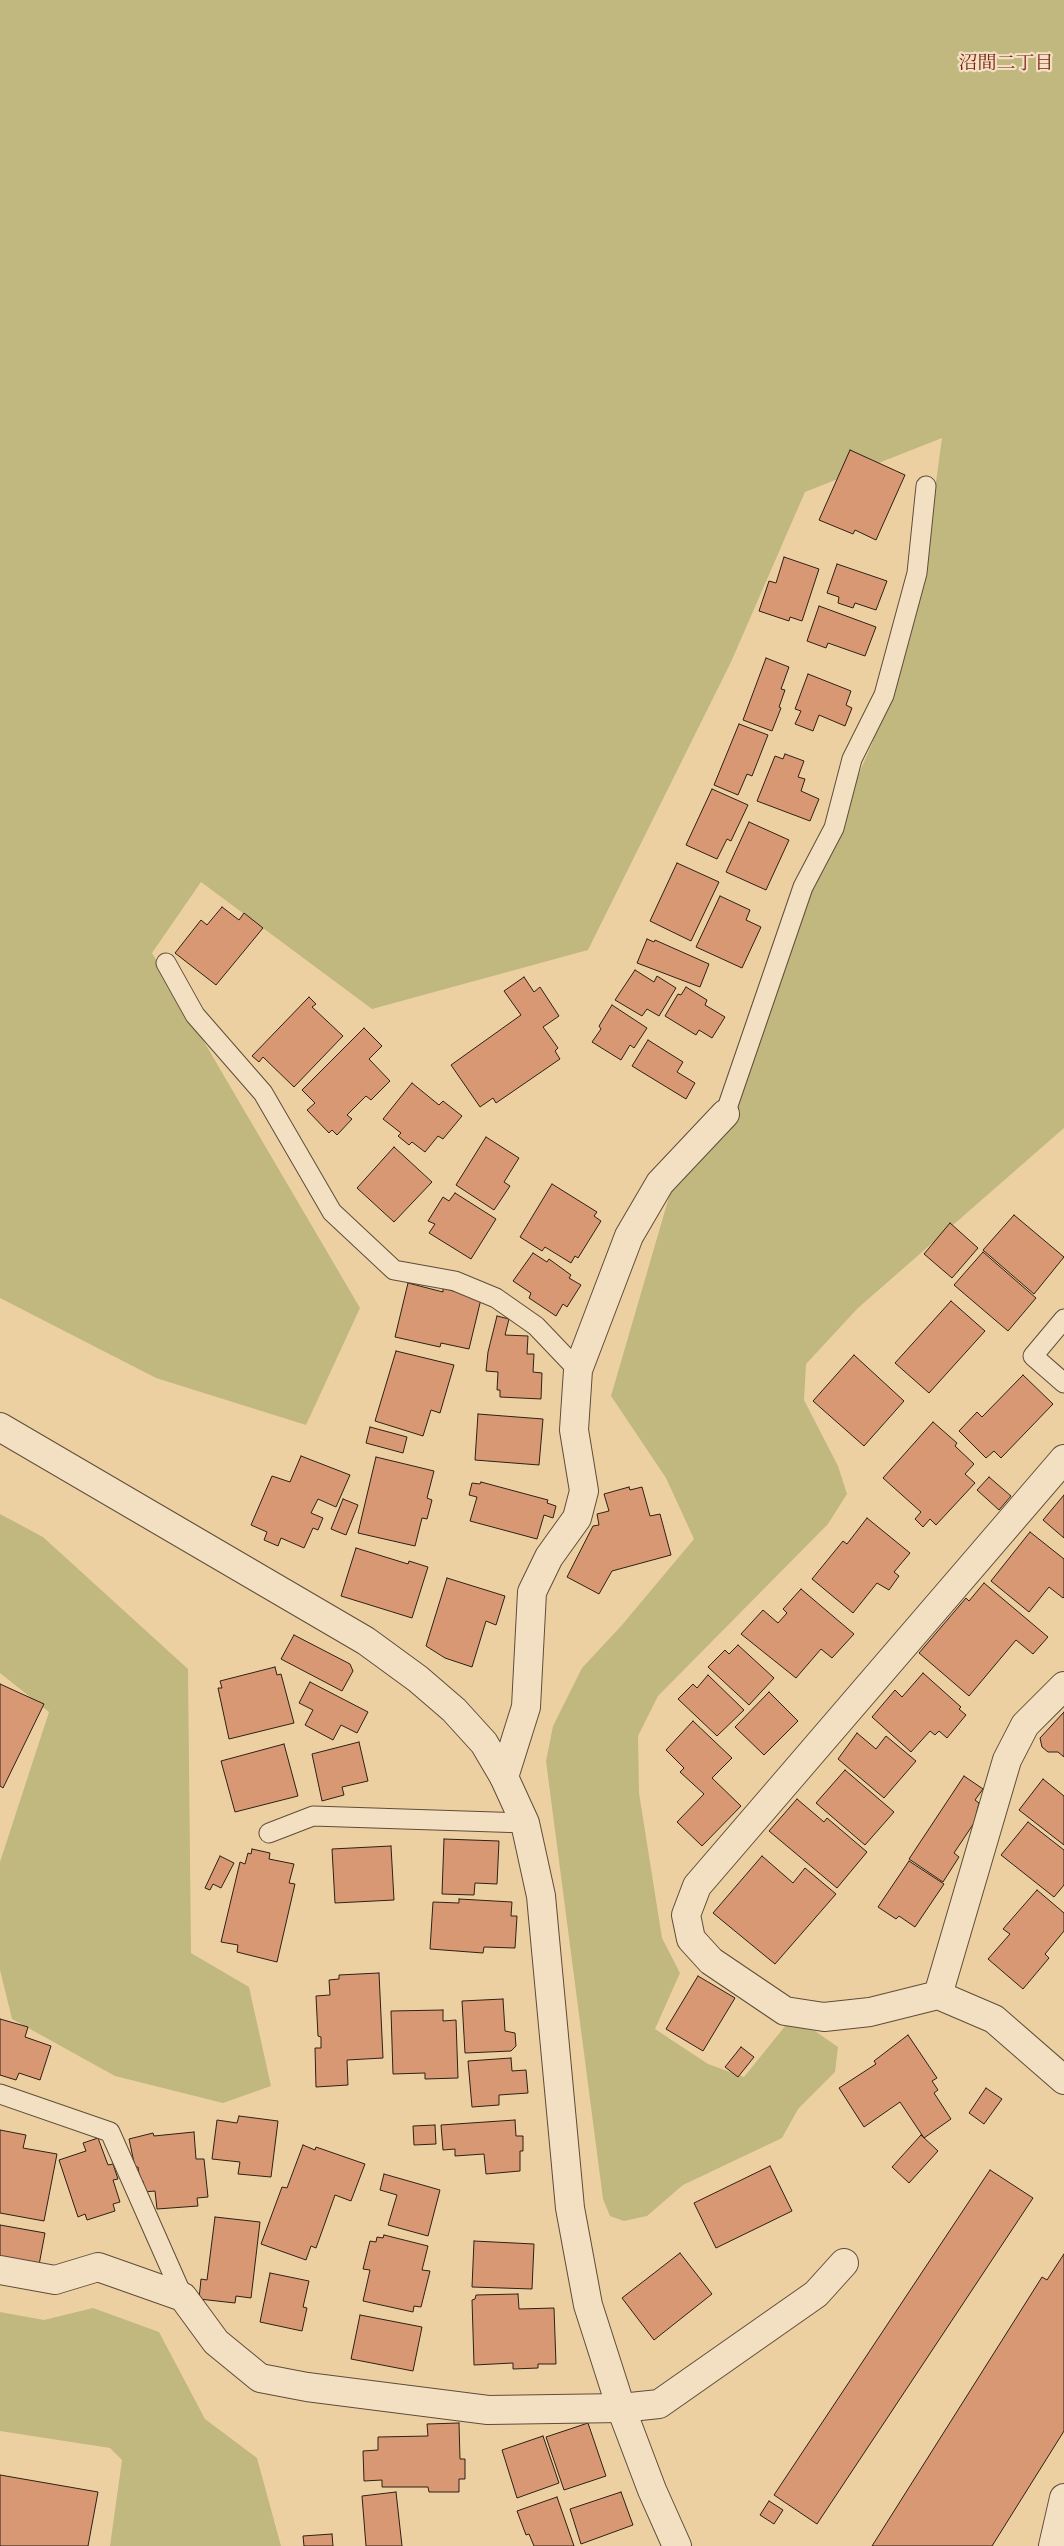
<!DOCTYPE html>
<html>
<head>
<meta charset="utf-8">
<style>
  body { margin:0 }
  canvas { display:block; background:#edd0a1 }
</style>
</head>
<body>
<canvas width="1064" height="2546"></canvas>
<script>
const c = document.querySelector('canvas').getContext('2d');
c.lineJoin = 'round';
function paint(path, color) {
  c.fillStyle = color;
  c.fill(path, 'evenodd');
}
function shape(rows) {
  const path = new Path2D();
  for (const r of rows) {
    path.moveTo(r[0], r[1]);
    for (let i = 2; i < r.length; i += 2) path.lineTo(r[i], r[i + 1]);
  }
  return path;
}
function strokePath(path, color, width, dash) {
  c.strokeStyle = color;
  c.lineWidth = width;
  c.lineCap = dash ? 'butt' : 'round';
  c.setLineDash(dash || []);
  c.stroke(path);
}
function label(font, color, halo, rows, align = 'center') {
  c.font = font + ' Cardo,"Noto Serif JP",serif';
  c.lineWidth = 4.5;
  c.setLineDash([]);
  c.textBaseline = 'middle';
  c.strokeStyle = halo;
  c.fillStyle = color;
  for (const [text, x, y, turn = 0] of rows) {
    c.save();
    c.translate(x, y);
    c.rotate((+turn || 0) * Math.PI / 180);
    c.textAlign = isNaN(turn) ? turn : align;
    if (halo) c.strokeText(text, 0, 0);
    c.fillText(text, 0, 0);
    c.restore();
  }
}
paint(shape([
  [0,0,1064,0,1064,1128,858,1308,806,1364,804,1400,838,1466,847,1494,828,1524,658,1696,638,1736,639,1793,662,1938,680,1973,655,2029,708,2064,744,2077,786,2025,815,2031,838,2047,835,2072,798,2109,782,2138,683,2185,647,2216,624,2221,610,2216,603,2199,546,1761,553,1726,582,1668,622,1625,694,1539,666,1478,611,1396,671,1190,753,1054,801,903,872,744,924,569,942,438,805,492,731,662,588,950,372,1009,201,882,152,953,360,1308,306,1425,156,1378,0,1298],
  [0,1514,43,1537,188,1669,191,1953,249,1987,271,2086,223,2103,115,2076,12,2019,0,1970,0,1862,49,1712,0,1673],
  [93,2308,159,2332,205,2419,257,2458,281,2546,110,2546,122,2460,110,2448,0,2431,0,2312,44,2320]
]), '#c0b87f');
const building = shape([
  [850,450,905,475,876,540,855,530,853,534,819,520,850,450],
  [784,557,819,569,802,621,790,617,789,621,759,611,769,581,776,583,784,557],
  [837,564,887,581,876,610,855,603,853,608,838,603,839,597,827,593,837,564],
  [819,606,876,627,865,656,828,643,826,648,807,641,819,606],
  [766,658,789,667,781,689,785,690,779,707,781,708,772,731,743,720,766,658],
  [808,674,851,691,846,705,852,708,845,726,819,715,813,731,795,724,801,711,795,709,808,674],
  [739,724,768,735,752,776,747,774,738,795,714,785,739,724],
  [785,754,804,761,798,777,805,779,801,791,819,799,810,821,757,801,775,756,783,759,785,754],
  [712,789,748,805,731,841,727,839,717,859,686,845,712,789],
  [749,822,789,840,766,890,726,872,749,822],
  [677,863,719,882,691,941,650,921,677,863],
  [720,896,750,910,746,920,761,927,742,968,696,947,720,896],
  [222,907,239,920,244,913,263,928,216,985,175,953,201,920,207,925,222,907],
  [647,939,654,942,655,940,709,964,700,987,637,963,647,939],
  [635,970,654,982,657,976,676,988,659,1016,647,1009,642,1016,615,1000,635,970],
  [524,977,534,992,540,987,559,1016,543,1027,558,1048,555,1051,560,1059,496,1103,493,1098,480,1107,451,1065,521,1015,504,991,524,977],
  [686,987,707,1000,705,1005,725,1017,712,1038,699,1030,696,1035,665,1016,678,994,681,995,686,987],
  [309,997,316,1004,312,1007,343,1036,294,1087,263,1057,259,1062,252,1056,309,997],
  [612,1005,647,1028,634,1048,630,1045,621,1060,592,1042,601,1029,599,1026,612,1005],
  [364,1028,382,1046,369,1059,390,1081,371,1100,366,1096,347,1115,352,1119,337,1135,332,1130,329,1133,307,1110,315,1103,302,1090,364,1028],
  [648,1040,683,1062,677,1072,695,1083,686,1099,632,1066,648,1040],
  [412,1083,439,1105,443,1101,462,1116,443,1139,438,1136,425,1152,412,1142,409,1145,398,1136,401,1133,383,1119,412,1083],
  [486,1137,519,1158,504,1182,510,1186,494,1210,456,1185,486,1137],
  [394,1147,432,1182,394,1222,357,1188,394,1147],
  [552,1184,597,1212,594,1216,601,1221,578,1258,575,1256,571,1263,545,1247,542,1251,520,1237,552,1184],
  [455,1193,496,1219,471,1259,429,1233,435,1224,428,1221,443,1197,449,1201,455,1193],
  [1014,1215,1064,1257,1034,1294,983,1250,1014,1215],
  [950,1223,978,1248,952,1278,924,1254,950,1223],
  [983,1252,1036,1298,1008,1331,954,1285,983,1252],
  [533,1253,547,1262,549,1259,571,1275,569,1278,581,1285,567,1307,563,1304,556,1316,529,1298,531,1293,513,1281,533,1253],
  [408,1283,443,1292,443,1288,481,1299,469,1349,441,1343,440,1347,395,1337,408,1283],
  [951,1301,985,1331,929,1393,895,1363,951,1301],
  [497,1316,509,1319,505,1335,528,1336,527,1354,534,1354,533,1372,542,1373,541,1399,500,1397,500,1390,497,1390,498,1372,486,1371,488,1352,497,1316],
  [396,1351,454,1365,440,1413,431,1410,423,1436,375,1421,396,1351],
  [854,1355,904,1401,864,1446,813,1401,854,1355],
  [1023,1375,1053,1404,1001,1458,994,1451,986,1458,959,1431,977,1412,982,1417,1023,1375],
  [478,1414,543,1419,539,1465,475,1460,478,1414],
  [933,1422,957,1443,955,1446,974,1464,965,1474,975,1483,936,1525,930,1519,923,1527,915,1519,921,1512,883,1478,933,1422],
  [370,1427,407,1437,403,1453,366,1443,370,1427],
  [301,1456,350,1475,336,1507,318,1499,311,1513,323,1518,318,1530,313,1528,304,1548,281,1538,278,1546,264,1540,267,1532,251,1525,272,1476,290,1482,301,1456],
  [376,1457,434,1471,427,1498,432,1500,427,1519,422,1518,415,1546,358,1533,376,1457],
  [989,1477,1011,1496,999,1510,977,1490,989,1477],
  [481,1482,548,1500,547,1503,556,1506,553,1518,544,1515,537,1539,470,1521,477,1497,469,1495,472,1483,480,1484,481,1482],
  [629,1487,630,1490,642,1487,650,1516,660,1514,671,1555,612,1571,599,1594,567,1577,593,1526,599,1525,597,1514,609,1511,604,1494,629,1487],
  [1064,1495,1064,1538,1043,1520,1064,1495],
  [343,1499,358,1505,346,1535,331,1529,343,1499],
  [867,1518,910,1553,894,1572,899,1576,889,1590,877,1583,853,1613,812,1579,843,1541,847,1544,867,1518],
  [1030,1532,1064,1559,1064,1597,1063,1598,1049,1587,1029,1612,991,1581,1030,1532],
  [356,1548,408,1564,409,1561,428,1567,412,1618,341,1596,356,1548],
  [447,1578,505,1596,496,1625,486,1621,472,1667,445,1658,426,1646,447,1578],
  [984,1583,1048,1637,1033,1654,1016,1640,969,1696,919,1653,966,1598,969,1601,984,1583],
  [801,1589,854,1634,832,1658,821,1649,796,1678,741,1634,763,1610,778,1623,787,1613,783,1609,801,1589],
  [294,1635,350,1664,353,1671,342,1691,281,1659,294,1635],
  [738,1645,774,1678,749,1705,708,1667,725,1650,729,1654,738,1645],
  [275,1667,277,1675,281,1674,294,1723,229,1739,218,1688,222,1688,220,1681,275,1667],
  [923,1673,961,1707,959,1709,966,1715,947,1738,939,1731,935,1735,930,1731,911,1752,872,1717,895,1690,902,1697,923,1673],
  [708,1675,744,1710,717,1736,678,1699,693,1684,697,1688,708,1675],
  [310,1682,368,1712,357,1733,341,1725,333,1740,305,1725,313,1710,299,1703,310,1682],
  [0,1684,44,1704,3,1788,0,1786,0,1684],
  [769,1692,798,1721,764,1755,735,1727,769,1692],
  [1064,1712,1064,1757,1058,1752,1048,1752,1042,1747,1040,1738,1064,1712],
  [693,1721,732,1758,712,1778,741,1806,702,1846,677,1822,704,1794,680,1772,684,1768,666,1750,693,1721],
  [857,1733,876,1749,886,1736,916,1761,884,1798,838,1759,857,1733],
  [359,1742,368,1781,342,1787,344,1795,322,1801,312,1754,359,1742],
  [284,1744,298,1796,235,1812,221,1761,284,1744],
  [845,1770,894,1812,865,1845,816,1803,845,1770],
  [964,1776,983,1789,975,1800,979,1803,974,1823,954,1853,959,1857,943,1882,909,1859,964,1776],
  [1043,1779,1064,1796,1064,1845,1019,1810,1043,1779],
  [797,1799,824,1822,827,1818,867,1852,837,1888,769,1831,797,1799],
  [1028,1822,1064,1850,1064,1885,1054,1897,1001,1855,1028,1822],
  [444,1839,499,1841,497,1884,475,1883,474,1895,442,1894,444,1839],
  [391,1846,394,1900,335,1903,332,1849,391,1846],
  [252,1849,270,1853,269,1859,294,1864,289,1883,295,1884,277,1962,237,1952,238,1945,221,1942,240,1862,245,1864,248,1853,251,1854,252,1849],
  [220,1856,234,1863,221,1888,213,1884,210,1890,205,1888,220,1856],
  [762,1856,793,1883,805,1868,836,1894,775,1964,713,1913,762,1856],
  [909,1861,944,1884,915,1927,899,1916,896,1919,878,1907,909,1861],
  [1037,1890,1064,1913,1064,1931,1045,1954,1049,1958,1023,1989,988,1959,1010,1934,1003,1929,1037,1890],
  [459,1899,512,1902,511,1916,517,1916,515,1948,484,1947,483,1953,430,1949,433,1902,459,1903,459,1899],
  [379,1973,383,2058,347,2060,348,2085,316,2087,315,2048,321,2048,321,2037,318,2036,316,1996,330,1995,329,1980,339,1979,339,1975,379,1973],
  [698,1976,735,1998,703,2051,666,2029,698,1976],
  [503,1999,505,2031,515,2033,516,2046,511,2051,465,2053,462,2001,503,1999],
  [443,2010,443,2021,456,2020,458,2078,425,2079,425,2073,393,2074,391,2011,443,2010],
  [0,2019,28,2027,25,2037,51,2046,40,2080,19,2073,16,2080,0,2075,0,2019],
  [908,2035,937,2078,932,2081,938,2090,934,2093,951,2119,924,2138,900,2102,864,2127,839,2088,876,2064,874,2061,908,2035],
  [741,2047,754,2057,738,2077,725,2067,741,2047],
  [511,2058,512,2071,526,2070,528,2093,499,2095,499,2105,472,2107,468,2061,511,2058],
  [986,2088,1002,2099,984,2124,969,2113,986,2088],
  [239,2116,278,2121,271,2177,238,2174,240,2162,212,2159,217,2120,237,2123,239,2116],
  [515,2120,516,2136,523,2136,523,2151,520,2151,520,2171,486,2174,484,2154,455,2156,455,2149,443,2150,441,2125,515,2120],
  [435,2125,436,2144,414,2145,413,2126,435,2125],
  [0,2130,26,2135,23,2148,57,2154,44,2221,0,2213,0,2130],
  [194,2132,196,2159,204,2159,208,2197,197,2198,198,2206,157,2209,155,2191,144,2192,143,2181,140,2181,138,2167,135,2167,129,2139,153,2133,154,2136,194,2132],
  [921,2135,938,2151,909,2183,892,2167,921,2135],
  [98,2138,108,2165,113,2164,118,2179,113,2180,120,2202,113,2204,115,2211,87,2220,85,2214,78,2217,59,2160,86,2151,83,2143,98,2138],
  [303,2145,315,2150,316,2147,365,2164,351,2201,335,2195,316,2248,311,2246,306,2260,261,2244,282,2187,287,2188,303,2145],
  [770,2166,792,2211,716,2248,694,2203,770,2166],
  [990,2170,1033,2198,817,2524,774,2495,990,2170],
  [384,2174,440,2190,428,2236,388,2225,397,2195,380,2190,384,2174],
  [215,2217,260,2222,251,2298,236,2296,235,2303,199,2299,201,2279,207,2280,215,2217],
  [0,2225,45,2233,39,2265,0,2259,0,2225],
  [384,2235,428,2246,422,2270,430,2271,421,2307,414,2306,413,2312,363,2301,370,2270,363,2269,370,2241,376,2242,377,2237,383,2238,384,2235],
  [474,2241,534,2244,532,2289,472,2287,474,2241],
  [680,2253,712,2294,654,2340,622,2298,680,2253],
  [1064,2254,1064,2431,992,2546,872,2546,1042,2277,1047,2280,1064,2254],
  [270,2273,309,2281,303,2307,307,2308,302,2331,260,2322,270,2273],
  [518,2294,519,2309,554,2308,556,2364,538,2364,538,2368,513,2369,513,2363,474,2365,472,2300,475,2299,476,2295,518,2294],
  [360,2315,422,2327,413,2371,351,2359,360,2315],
  [459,2423,460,2459,465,2459,465,2479,459,2479,459,2492,429,2492,428,2487,382,2487,382,2480,364,2481,363,2451,378,2450,378,2437,428,2436,427,2424,459,2423],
  [588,2423,606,2476,564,2490,546,2437,588,2423],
  [543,2436,559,2483,517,2498,502,2450,543,2436],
  [0,2475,98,2492,88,2546,0,2546,0,2475],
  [396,2492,402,2546,366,2546,362,2496,396,2492],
  [621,2492,633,2525,581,2544,570,2509,621,2492],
  [557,2497,574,2546,534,2546,529,2534,526,2535,517,2511,557,2497],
  [769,2501,783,2510,774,2524,760,2515,769,2501],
  [332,2534,333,2546,304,2546,303,2536,332,2534]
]);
paint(building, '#d89874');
strokePath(building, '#2e2116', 1);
const service = shape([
  [166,963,195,1015,263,1093,332,1212,394,1270,455,1281,496,1298,536,1326,578,1370],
  [725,1114,803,887,834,828,852,759,884,695,917,573,926,486],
  [1064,1319,1033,1356,1064,1383],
  [269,1833,313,1816,525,1823],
  [0,2094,110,2132,183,2297]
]);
const minor = shape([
  [1064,1686,1025,1725,1007,1760,938,1995,994,2019,1064,2080],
  [504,1777,526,1707,532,1592,549,1557,577,1518,584,1491,574,1430,578,1370,629,1236,660,1183,725,1114],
  [938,1995,870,2012,824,2017,785,2011,711,1961,691,1939,686,1915,697,1886,1064,1459],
  [0,2270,55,2280,98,2267,183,2297,216,2342,260,2378,307,2387,488,2410,621,2408,659,2404,816,2294,844,2263],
  [1053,2546,1064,2498]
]);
const tertiary = shape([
  [0,1427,366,1641,418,1679,454,1710,484,1743,504,1777,525,1823,541,1896,570,2208,588,2305,621,2408,652,2490,677,2546]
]);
strokePath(service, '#5e4d39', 21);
strokePath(minor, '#5e4d39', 30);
strokePath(tertiary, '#5e4d39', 30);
strokePath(service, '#f3e0c2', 19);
strokePath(minor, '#f3e0c2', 28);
strokePath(tertiary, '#f3e0c2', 28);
label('19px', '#7a1f14', '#f3e0c2', [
  ["沼間二丁目",1006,65]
]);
</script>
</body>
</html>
